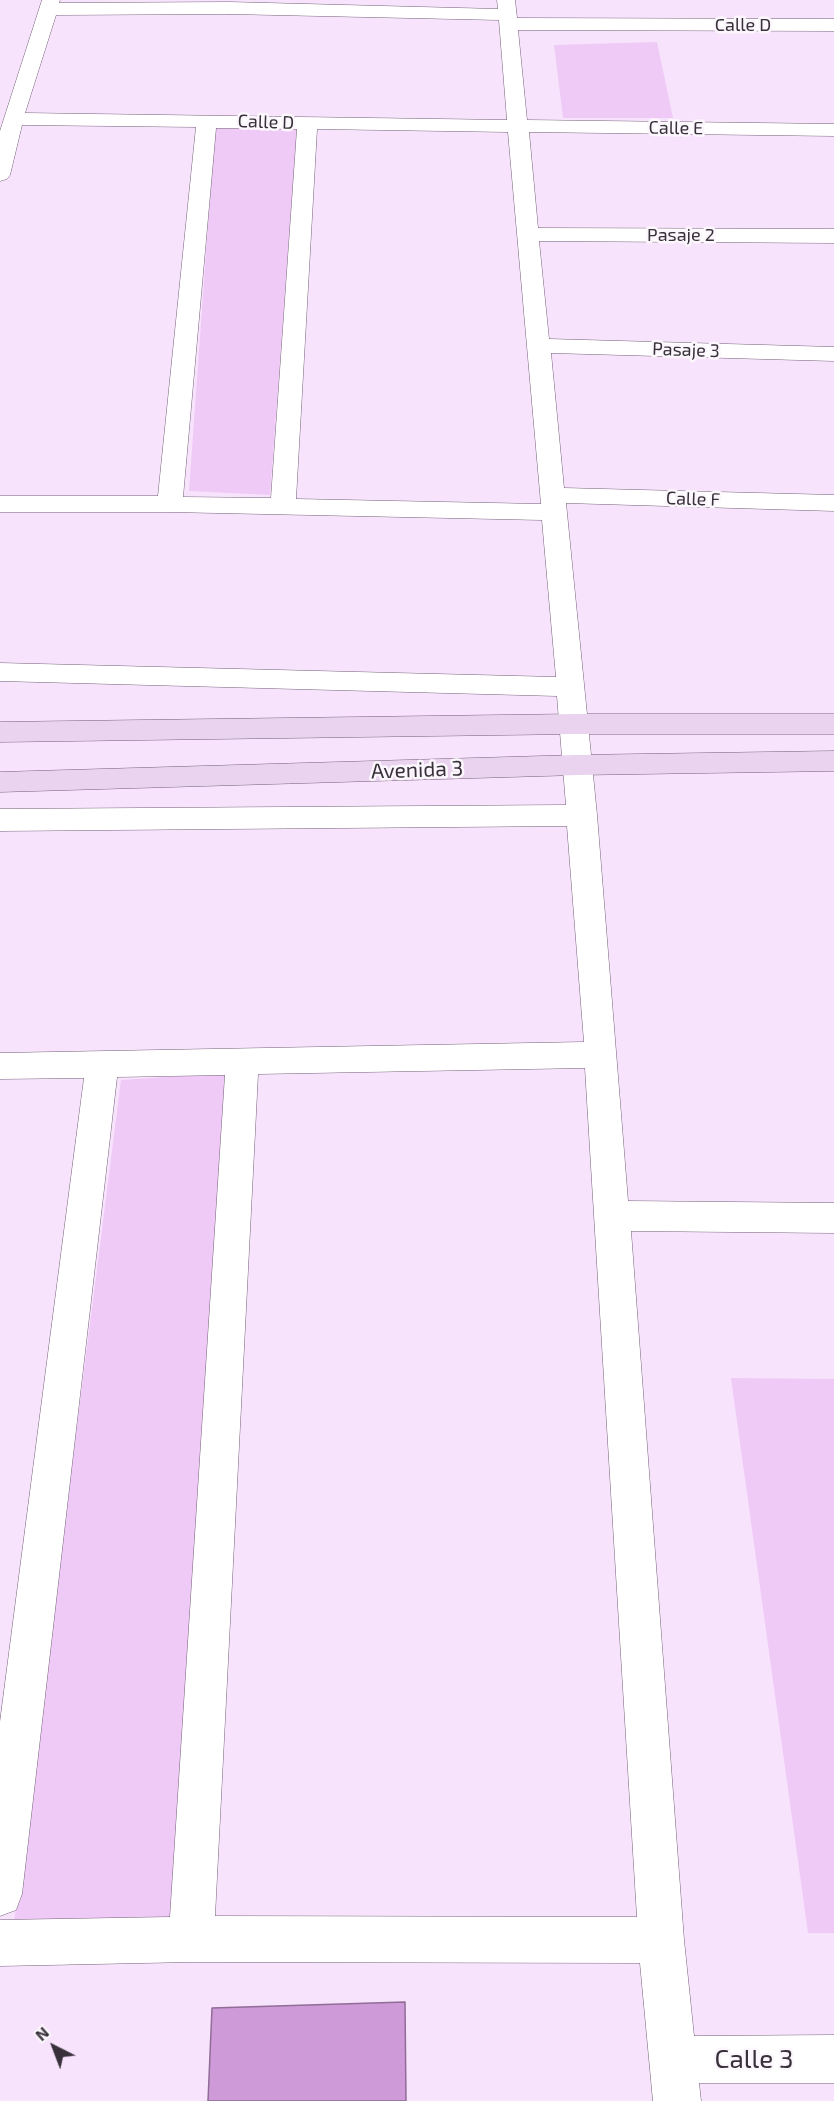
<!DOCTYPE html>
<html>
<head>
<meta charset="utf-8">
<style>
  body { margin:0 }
  #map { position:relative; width:834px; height:2101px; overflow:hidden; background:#f8e3fd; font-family:"Exo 2",sans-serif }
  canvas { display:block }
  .north { position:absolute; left:24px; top:2017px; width:60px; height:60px; -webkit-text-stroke:4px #fbf7fc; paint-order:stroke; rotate:318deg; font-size:16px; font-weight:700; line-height:24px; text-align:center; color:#38303a }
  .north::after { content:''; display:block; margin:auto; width:21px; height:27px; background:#38303a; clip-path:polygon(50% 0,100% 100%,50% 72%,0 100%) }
</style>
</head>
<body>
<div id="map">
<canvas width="834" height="2101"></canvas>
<div class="north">N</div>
</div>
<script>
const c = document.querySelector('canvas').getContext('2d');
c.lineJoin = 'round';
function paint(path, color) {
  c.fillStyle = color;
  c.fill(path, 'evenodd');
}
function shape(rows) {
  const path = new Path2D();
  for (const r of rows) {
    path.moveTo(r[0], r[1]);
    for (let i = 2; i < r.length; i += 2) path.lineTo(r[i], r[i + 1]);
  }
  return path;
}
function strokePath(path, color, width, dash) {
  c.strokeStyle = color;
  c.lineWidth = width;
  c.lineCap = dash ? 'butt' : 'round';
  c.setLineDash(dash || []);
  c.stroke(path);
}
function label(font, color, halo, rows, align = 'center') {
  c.font = font + ' "Exo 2",sans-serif';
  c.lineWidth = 5;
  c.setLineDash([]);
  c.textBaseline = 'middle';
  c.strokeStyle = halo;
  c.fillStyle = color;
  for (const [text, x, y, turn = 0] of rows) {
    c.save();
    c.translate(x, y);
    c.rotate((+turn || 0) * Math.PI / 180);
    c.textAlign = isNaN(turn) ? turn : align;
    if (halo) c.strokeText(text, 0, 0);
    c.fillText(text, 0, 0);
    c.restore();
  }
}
paint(shape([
  [657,42,673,118,563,118,554,45],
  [215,126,297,128,270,495,189,491],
  [228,1073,179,1922,14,1922,121,1080],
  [731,1378,834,1379,834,1933,808,1933]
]), '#efcaf6');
const building = shape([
  [405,2002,406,2101,208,2101,212,2008,405,2002]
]);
paint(building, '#ce9bd8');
strokePath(building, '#906c97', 1.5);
const minor = shape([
  [42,0,60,0,59,3,229,2,498,9,497,0,515,0,517,18,834,19,834,31,518,30,527,120,834,124,834,136,529,132,538,228,834,229,834,243,539,241,549,339,834,347,834,361,551,353,564,488,834,495,834,511,566,503,597,815,628,1201,834,1203,834,1233,631,1231,684,1940,694,2036,834,2035,834,2083,699,2083,701,2101,653,2101,640,1963,191,1962,0,1966,0,1920,170,1917,225,1075,117,1077,22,1894,16,1910,0,1916,0,1722,84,1078,0,1079,0,1053,584,1042,567,826,0,831,0,809,566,805,557,696,0,681,0,663,556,677,542,520,170,512,0,512,0,496,158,496,196,127,22,125,10,175,7,179,0,181,0,131,42,0],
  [229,14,499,20,507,120,25,113,56,15,229,14],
  [216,128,297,129,271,498,183,497,216,128],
  [317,129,508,132,541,504,296,499,317,129],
  [585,1068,637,1917,215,1916,258,1074,585,1068]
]);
const secondary = shape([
  [574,714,834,714,834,734,574,734,0,742,0,722,574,714],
  [834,751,834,771,577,775,0,792,0,772,577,755,834,751]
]);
strokePath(minor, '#746277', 1);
strokePath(secondary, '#746277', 1);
paint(minor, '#fff');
paint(secondary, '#e9d3ee');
label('18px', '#38303a', '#fbf7fc', [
  ["Calle D",743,25],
  ["Calle D",266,122,2],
  ["Calle E",676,128,1],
  ["Pasaje 2",681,235],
  ["Pasaje 3",686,350,2],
  ["Calle F",693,499,2]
]);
label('21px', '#38303a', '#fbf7fc', [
  ["Avenida 3",417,770,-2]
]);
label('26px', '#38303a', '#fbf7fc', [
  ["Calle 3",754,2059]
]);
</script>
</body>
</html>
